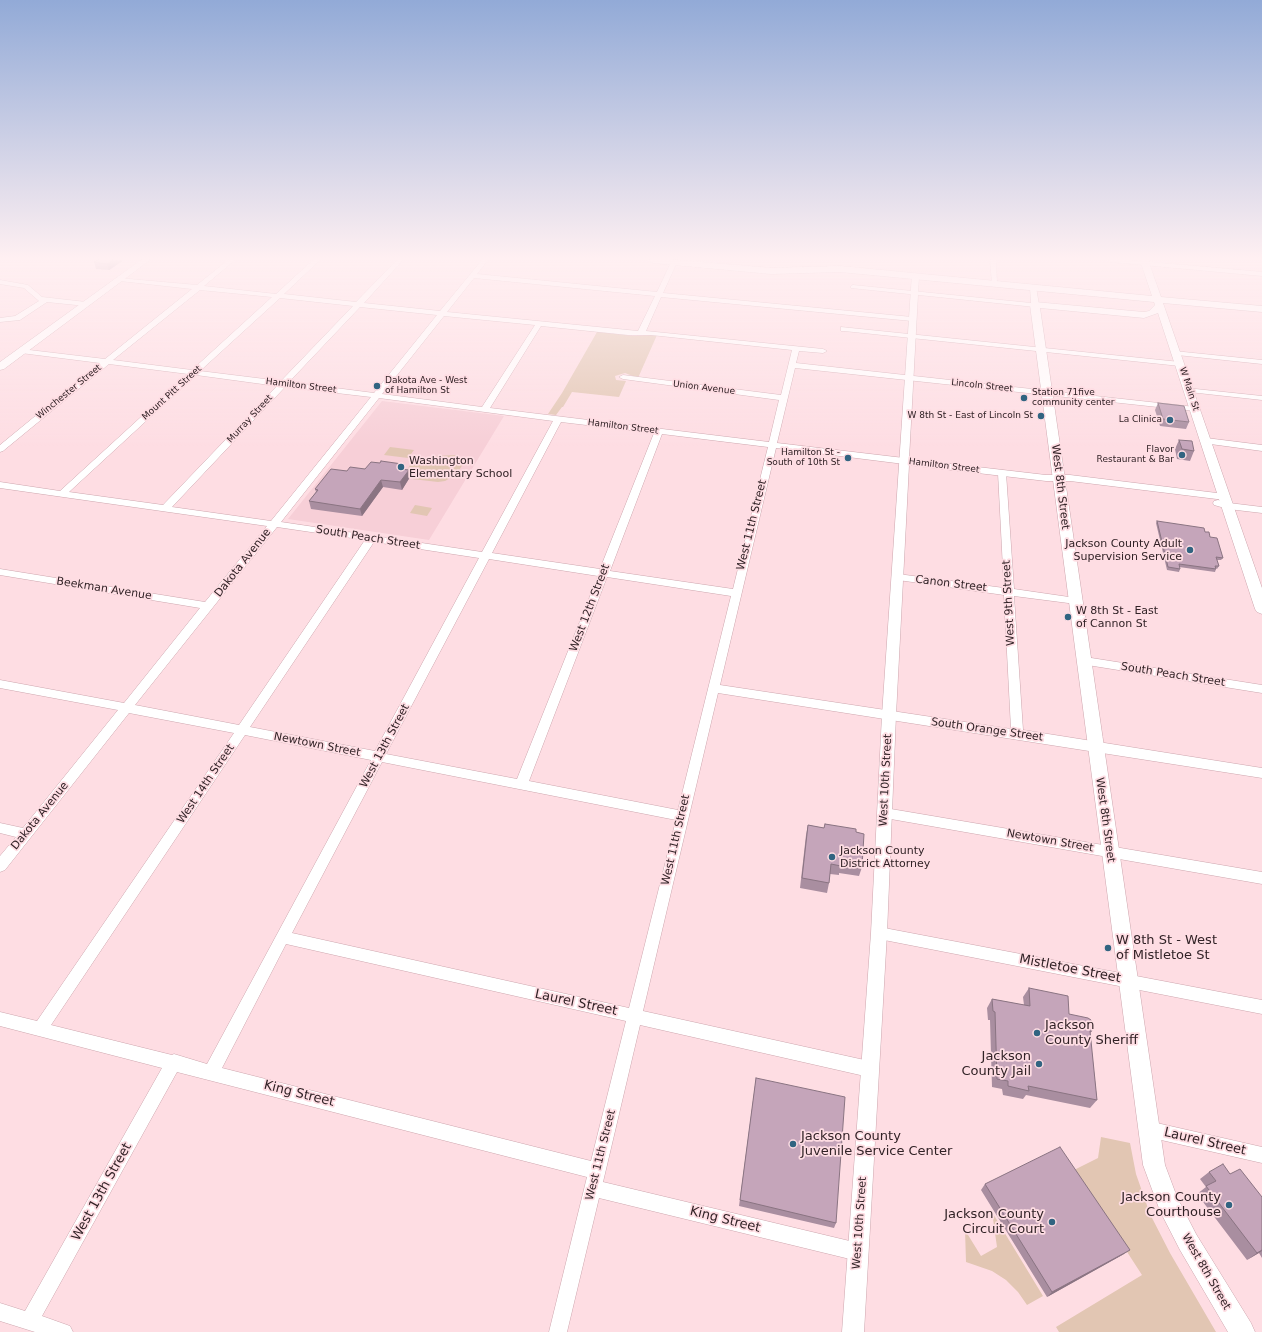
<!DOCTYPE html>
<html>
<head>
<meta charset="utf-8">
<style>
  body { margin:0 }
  canvas { display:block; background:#fedde3 }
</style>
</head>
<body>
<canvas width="1262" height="1332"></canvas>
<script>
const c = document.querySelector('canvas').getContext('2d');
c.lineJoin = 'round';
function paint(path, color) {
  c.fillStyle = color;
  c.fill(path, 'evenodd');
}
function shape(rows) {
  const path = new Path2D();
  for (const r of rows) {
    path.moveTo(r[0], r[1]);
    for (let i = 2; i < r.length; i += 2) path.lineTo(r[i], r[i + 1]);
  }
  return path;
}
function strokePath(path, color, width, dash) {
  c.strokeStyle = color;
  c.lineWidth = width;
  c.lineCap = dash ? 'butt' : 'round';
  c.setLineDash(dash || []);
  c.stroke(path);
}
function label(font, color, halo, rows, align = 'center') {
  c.font = font + ' "DejaVu Sans",sans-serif';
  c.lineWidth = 3.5;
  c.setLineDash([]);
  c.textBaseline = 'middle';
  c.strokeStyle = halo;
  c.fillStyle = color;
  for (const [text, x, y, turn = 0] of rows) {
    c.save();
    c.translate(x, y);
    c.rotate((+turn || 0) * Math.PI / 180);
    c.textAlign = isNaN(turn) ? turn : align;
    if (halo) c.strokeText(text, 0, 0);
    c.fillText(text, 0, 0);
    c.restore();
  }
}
paint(shape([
  [382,401,504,416,429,540,288,519]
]), '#f7cfd7');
paint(shape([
  [597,332,633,336,657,335,638,378,625,373,615,376,616,380,626,381,619,397,572,392,563,407,562,407,556,415,548,414,562,393],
  [390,447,414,450,408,458,384,455],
  [458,455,455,460,465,461,456,475,445,481,438,482,412,479,414,476,404,475,412,462,427,464,433,456],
  [415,505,432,508,427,516,410,513],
  [1101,1137,1130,1143,1136,1174,1150,1214,1170,1253,1216,1332,1059,1332,1056,1327,1142,1275,1074,1170,1098,1158],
  [992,1212,1043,1296,1027,1305,1018,1292,1006,1280,992,1271,966,1262,965,1230,981,1256,997,1247]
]), '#e2c6b3');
const minor = shape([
  [228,260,235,260,204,286,276,294,313,260,320,260,284,294,356,302,397,260,403,260,364,303,440,311,482,260,488,260,477,274,657,292,672,260,678,260,663,293,912,317,916,319,912,321,661,297,646,331,823,349,827,351,823,353,799,351,796,363,1195,407,1199,409,1195,411,795,368,777,443,904,458,908,461,904,464,776,448,720,685,1011,729,1004,595,898,580,893,577,898,574,1004,588,998,473,1002,470,1006,473,1014,589,1076,598,1081,601,1076,604,1014,596,1023,730,1262,768,1262,778,718,693,643,1011,869,1061,874,1064,877,1069,874,1074,869,1077,640,1025,603,1182,858,1243,864,1246,867,1252,864,1258,858,1261,599,1198,567,1332,549,1332,587,1177,177,1072,42,1316,70,1326,73,1332,35,1332,0,1321,0,1303,25,1311,162,1068,0,1026,0,1012,37,1021,234,733,129,713,5,870,0,872,0,856,16,837,0,833,0,823,23,828,118,710,0,688,0,680,124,703,200,608,0,575,0,569,205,602,267,526,0,488,0,482,60,491,188,374,109,364,3,451,0,452,0,445,100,363,21,353,17,351,21,349,105,359,192,289,120,281,117,279,118,278,197,285,228,260],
  [474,278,655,296,638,331,447,312,474,278],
  [200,290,272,297,192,370,113,360,200,290],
  [280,298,353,306,281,381,200,371,280,298],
  [360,307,437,315,374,393,289,382,360,307],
  [444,316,535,325,482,407,382,394,444,316],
  [541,326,628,335,651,335,792,350,781,395,623,375,619,377,623,379,779,400,769,442,490,408,541,326],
  [196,375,277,386,163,505,69,492,196,375],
  [285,387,371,397,271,521,172,507,285,387],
  [379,398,553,421,482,552,281,522,379,398],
  [561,422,654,433,600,569,492,553,561,422],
  [662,434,768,447,733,589,610,571,662,434],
  [277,527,365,540,239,725,135,705,277,527],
  [374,542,479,558,375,751,250,727,374,542],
  [489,559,598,576,517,779,386,754,489,559],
  [607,577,731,596,678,810,529,781,607,577],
  [245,735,371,760,207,1064,174,1054,172,1055,51,1025,245,735],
  [382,762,676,820,629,1008,292,933,382,762],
  [286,944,626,1021,591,1161,222,1068,286,944],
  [990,260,996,260,997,284,992,283,990,260],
  [1108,260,1129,260,1262,272,1262,276,1111,262,1108,260],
  [0,280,28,285,42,297,86,302,90,304,86,306,47,302,20,320,0,322,0,318,15,316,39,301,24,288,0,284,0,280],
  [853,285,1031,303,1030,287,1033,285,1036,287,1039,305,1035,307,851,288,851,286,853,285],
  [841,327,1180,362,1184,364,1180,366,844,331,841,331,841,327],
  [1174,351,1262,360,1262,364,1177,355,1174,355,1174,351],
  [1186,388,1262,396,1262,400,1189,392,1186,392,1186,388],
  [1206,438,1262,445,1262,451,1203,443,1202,441,1206,438],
  [1085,657,1262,685,1262,693,1081,664,1080,661,1081,658,1085,657],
  [885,808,1262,872,1262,884,885,818,881,817,879,813,881,809,885,808],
  [879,927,1262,1000,1262,1014,879,939,874,937,872,933,874,929,879,927],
  [1148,1121,1262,1147,1262,1163,1148,1137,1142,1135,1140,1129,1142,1123,1148,1121]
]);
const tertiary = shape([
  [912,274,915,274,919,276,909,459,1046,475,1070,475,1225,494,1230,497,1225,500,1070,481,1046,481,909,465,896,715,887,933,864,1332,842,1332,871,933,882,715,912,274],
  [1218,500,1229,503,1262,507,1262,513,1228,509,1214,505,1213,503,1214,501,1218,500]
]);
const secondary = shape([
  [141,260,150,260,4,369,0,370,0,362,141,260],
  [649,260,679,260,771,268,840,266,1152,296,1140,260,1148,260,1161,297,1262,306,1262,312,1163,303,1262,588,1262,614,1257,612,1255,609,1158,313,1144,318,1040,308,1165,1165,1177,1197,1196,1234,1251,1323,1255,1332,1228,1332,1180,1250,1160,1211,1143,1165,1030,305,1035,302,1144,312,1149,311,1155,305,1154,302,840,272,771,274,653,263,649,260]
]);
strokePath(minor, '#cda6ae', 1);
strokePath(tertiary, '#cda6ae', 1);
strokePath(secondary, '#cda6ae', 1);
paint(minor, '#fff');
paint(tertiary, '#fff');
paint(secondary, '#fff');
paint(shape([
  [98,260,124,260,109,270,96,269,94,262],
  [1158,403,1189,422,1186,429,1160,426,1155,410],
  [1179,440,1194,451,1190,461,1177,459,1175,449],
  [380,463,402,464,403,469,410,477,402,490,383,487,362,516,311,509,309,501,316,492,315,489,347,471,365,469],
  [1157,521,1205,532,1210,537,1223,558,1221,560,1217,560,1219,566,1217,569,1216,568,1216,569,1215,572,1179,567,1180,569,1179,572,1167,570,1156,523],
  [825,824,856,832,862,867,859,876,839,873,839,875,830,874,829,883,827,893,800,888,806,835,808,825,824,828],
  [1029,988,1069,1014,1092,1031,1090,1033,1097,1100,1090,1108,1026,1095,1023,1099,1003,1095,1002,1089,992,1087,990,1020,988,1020,987,1008,992,999,1024,1005,1023,997],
  [756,1078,836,1223,834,1228,739,1206],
  [1209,1172,1230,1174,1262,1197,1262,1258,1259,1253,1247,1260,1197,1194,1206,1187,1200,1179],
  [985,1184,1124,1254,1047,1297,981,1190]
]), '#a98ea0');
paint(shape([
  [113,260,124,260,109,270,107,264],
  [402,464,404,471,399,469],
  [409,470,410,477,402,490,400,482],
  [381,480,383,487,362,516,360,509],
  [1130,1250,1124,1254,1047,1297,1052,1292],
  [1262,1250,1262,1251,1247,1260,1257,1253]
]), '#8a7482');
const building = shape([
  [98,260,113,260,107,264,94,262,98,260],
  [1158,403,1184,406,1189,422,1163,419,1158,403],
  [1179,440,1192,441,1194,451,1182,449,1179,440],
  [381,461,402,464,399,469,409,470,400,482,381,480,360,509,309,501,318,490,315,489,331,469,347,471,350,467,365,469,371,462,380,463,381,461],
  [1157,521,1204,528,1205,532,1209,532,1210,537,1217,538,1223,558,1216,557,1219,566,1215,566,1216,569,1179,564,1180,569,1168,567,1157,521],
  [825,824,856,829,856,832,864,834,862,867,842,863,841,866,831,864,829,883,802,878,808,825,824,828,825,824],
  [1029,988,1068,996,1069,1014,1088,1018,1091,1020,1092,1031,1090,1031,1097,1100,1028,1086,1029,1091,1008,1086,1008,1081,997,1079,995,1012,993,1011,992,999,1030,1006,1029,988],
  [756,1078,845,1097,836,1223,740,1200,756,1078],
  [1060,1147,1130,1250,1052,1292,985,1184,1060,1147],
  [1223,1164,1230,1174,1240,1169,1262,1197,1262,1250,1257,1253,1206,1186,1216,1181,1209,1172,1223,1164]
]);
paint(building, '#c5a5ba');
strokePath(building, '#8a7482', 1);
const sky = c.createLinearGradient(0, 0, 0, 446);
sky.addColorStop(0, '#92aad7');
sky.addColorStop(0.58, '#fff0f2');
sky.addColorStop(1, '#fff0f200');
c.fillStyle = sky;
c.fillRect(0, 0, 1262, 446);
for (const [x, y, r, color] of [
  [377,386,4,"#316481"],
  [1024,398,4,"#316481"],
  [1041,416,4,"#316481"],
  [1170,420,4,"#316481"],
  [1182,455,4,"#316481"],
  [848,458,4,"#316481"],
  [401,467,4,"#316481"],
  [1190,550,4,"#316481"],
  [1068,617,4,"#316481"],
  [832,857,4,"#316481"],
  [1108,948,4,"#316481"],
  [1037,1033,4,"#316481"],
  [1039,1064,4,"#316481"],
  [793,1144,4,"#316481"],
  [1229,1205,4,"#316481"],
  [1052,1222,4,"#316481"]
]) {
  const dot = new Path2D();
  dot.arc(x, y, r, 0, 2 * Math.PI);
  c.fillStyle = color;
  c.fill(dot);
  strokePath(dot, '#fedde3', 1.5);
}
label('9px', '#312226', '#fedde3', [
  ["Dakota Ave - West",385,381,"left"],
  ["of Hamilton St",385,391,"left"],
  ["Station 71five",1032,393,"left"],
  ["community center",1032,403,"left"],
  ["W 8th St - East of Lincoln St",1033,416],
  ["La Clinica",1162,420],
  ["Flavor",1174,450],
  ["Restaurant & Bar",1174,460],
  ["Hamilton St -",840,453],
  ["South of 10th St",840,463]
], 'right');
label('9px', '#312226', '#fedde3', [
  ["Hamilton Street",301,386,7],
  ["Lincoln Street",982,386,6],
  ["Union Avenue",704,388,7],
  ["W Main St",1189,389,72],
  ["Winchester Street",69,392,-39],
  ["Mount Pitt Street",172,393,-42],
  ["Murray Street",250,419,-47],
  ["Hamilton Street",623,427,7],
  ["Hamilton Street",944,466,7]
]);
label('11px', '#312226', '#fedde3', [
  ["Washington",409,461],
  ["Elementary School",409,474],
  ["Jackson County Adult",1182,544,"right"],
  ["Supervision Service",1182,557,"right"],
  ["W 8th St - East",1076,611],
  ["of Cannon St",1076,624],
  ["Jackson County",840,851],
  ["District Attorney",840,864]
], 'left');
label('11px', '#312226', '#fedde3', [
  ["West 8th Street",1060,487,83],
  ["West 11th Street",752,525,-76],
  ["South Peach Street",368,538,9],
  ["Dakota Avenue",243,563,-52],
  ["Canon Street",951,584,7],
  ["Beekman Avenue",104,589,9],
  ["West 9th Street",1009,603,-93],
  ["West 12th Street",590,608,-69],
  ["South Peach Street",1173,675,9],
  ["South Orange Street",987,730,8],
  ["Newtown Street",317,745,11],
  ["West 13th Street",385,746,-62],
  ["West 10th Street",886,780,-87],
  ["West 14th Street",206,784,-56],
  ["Dakota Avenue",40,816,-51],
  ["West 8th Street",1105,820,82],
  ["West 11th Street",676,840,-77],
  ["Newtown Street",1050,841,10],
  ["West 11th Street",601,1155,-76],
  ["West 10th Street",860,1223,-86],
  ["West 8th Street",1206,1272,60]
]);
label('13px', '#312226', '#fedde3', [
  ["W 8th St - West",1116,941],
  ["of Mistletoe St",1116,956],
  ["Jackson",1045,1026],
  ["County Sheriff",1045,1041],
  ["Jackson",1031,1057,"right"],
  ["County Jail",1031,1072,"right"],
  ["Jackson County",801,1137],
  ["Juvenile Service Center",801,1152],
  ["Jackson County",1221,1198,"right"],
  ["Courthouse",1221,1213,"right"],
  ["Jackson County",1044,1215,"right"],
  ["Circuit Court",1044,1230,"right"]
], 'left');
label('13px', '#312226', '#fedde3', [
  ["Mistletoe Street",1070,969,11],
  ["Laurel Street",576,1003,12],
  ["King Street",299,1094,14],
  ["Laurel Street",1205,1142,13],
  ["West 13th Street",102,1192,-61],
  ["King Street",725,1220,14]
]);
</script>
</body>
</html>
